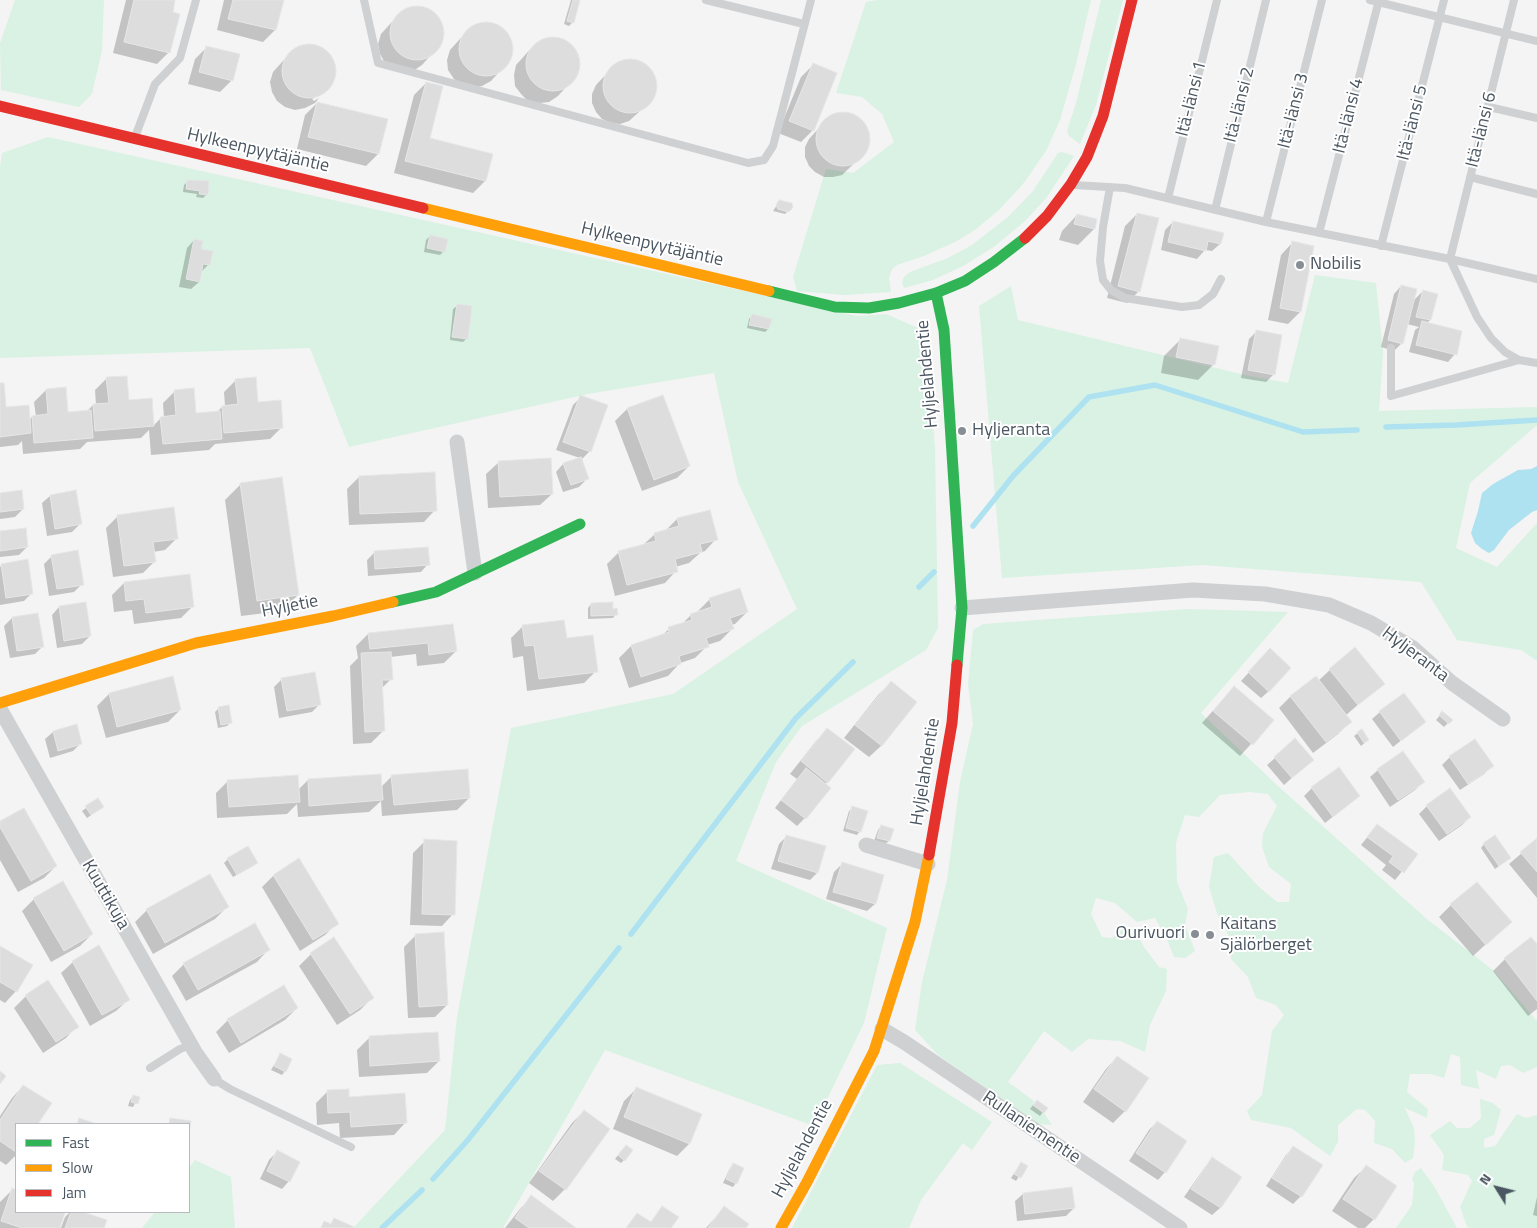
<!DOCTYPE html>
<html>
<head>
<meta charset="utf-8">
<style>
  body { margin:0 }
  #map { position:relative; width:1537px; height:1228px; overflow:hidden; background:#f4f4f4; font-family:"Titillium Web",sans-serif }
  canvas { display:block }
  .legend { position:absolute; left:15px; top:1123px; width:175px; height:90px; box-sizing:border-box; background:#fff; border:1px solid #b7bbc0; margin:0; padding:6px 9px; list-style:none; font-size:15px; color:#4a5661 }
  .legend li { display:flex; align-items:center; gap:10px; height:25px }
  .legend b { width:25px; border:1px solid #b7bbc0 }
  .north { position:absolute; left:1472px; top:1163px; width:50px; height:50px; -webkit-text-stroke:4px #fff; paint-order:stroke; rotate:306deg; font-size:14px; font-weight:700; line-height:20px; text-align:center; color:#4a5661 }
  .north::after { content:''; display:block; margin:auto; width:18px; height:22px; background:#4a5661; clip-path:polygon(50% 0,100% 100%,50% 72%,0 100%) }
</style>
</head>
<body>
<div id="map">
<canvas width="1537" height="1228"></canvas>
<ul class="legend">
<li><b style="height:6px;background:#30b455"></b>Fast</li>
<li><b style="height:6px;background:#ff9f0a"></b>Slow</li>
<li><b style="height:6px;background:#e5322d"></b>Jam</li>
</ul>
<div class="north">N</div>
</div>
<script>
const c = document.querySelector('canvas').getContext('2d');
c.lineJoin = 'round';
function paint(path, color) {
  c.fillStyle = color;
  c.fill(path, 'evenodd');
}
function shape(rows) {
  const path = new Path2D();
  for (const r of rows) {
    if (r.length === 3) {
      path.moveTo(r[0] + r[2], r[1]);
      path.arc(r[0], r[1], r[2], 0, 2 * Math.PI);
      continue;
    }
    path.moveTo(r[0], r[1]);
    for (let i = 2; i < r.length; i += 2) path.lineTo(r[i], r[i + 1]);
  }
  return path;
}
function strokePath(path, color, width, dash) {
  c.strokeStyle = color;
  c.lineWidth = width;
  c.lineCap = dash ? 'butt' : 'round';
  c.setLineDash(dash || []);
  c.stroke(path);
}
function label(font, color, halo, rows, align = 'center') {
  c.font = font + ' "Titillium Web",sans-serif';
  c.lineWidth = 4;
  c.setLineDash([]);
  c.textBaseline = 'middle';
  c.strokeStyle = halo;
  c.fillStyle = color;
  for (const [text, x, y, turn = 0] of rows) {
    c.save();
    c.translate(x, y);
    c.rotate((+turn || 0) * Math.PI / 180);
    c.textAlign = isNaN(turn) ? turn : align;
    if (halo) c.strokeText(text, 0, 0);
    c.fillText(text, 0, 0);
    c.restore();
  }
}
paint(shape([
  [15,0,104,0,102,50,92,94,79,107,1,90,0,43],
  [877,0,1091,0,1076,64,1060,120,1046,151,1023,184,999,210,975,230,955,242,924,256,897,265,892,269,889,278,891,292,844,295,797,291,793,277,826,169,853,173,894,142,882,114,862,97,836,93,866,2],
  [1101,0,1123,0,1096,105,1080,144,1069,136,1067,131,1076,103],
  [48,137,857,316,886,314,925,331,935,447,938,628,926,650,802,726,776,762,736,861,887,928,864,1023,814,1126,605,1050,503,1228,353,1228,445,1130,457,1017,511,728,673,694,797,609,738,482,714,373,588,394,349,447,310,348,0,358,0,167,2,153],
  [1062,152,1074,156,1047,197,1025,221,995,246,963,266,933,280,904,288,902,282,904,277,910,272,948,258,972,245,1009,216,1033,191,1058,153],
  [1315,275,1376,283,1383,353,1379,411,1537,407,1537,425,1470,483,1456,548,1497,567,1537,523,1537,661,1521,650,1457,640,1421,582,1202,565,1002,578,979,306,1011,286,1018,320,1245,375,1288,383],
  [1188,609,1288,612,1201,713,1279,787,1428,920,1493,970,1537,1021,1537,1067,1523,1073,1510,1065,1501,1066,1496,1079,1476,1070,1479,1089,1461,1085,1460,1057,1451,1054,1444,1078,1431,1074,1410,1074,1407,1092,1428,1109,1427,1118,1405,1108,1414,1128,1415,1143,1413,1158,1405,1163,1392,1149,1374,1143,1375,1121,1365,1110,1357,1109,1338,1125,1338,1142,1330,1156,1291,1128,1251,1120,1247,1111,1262,1095,1272,1031,1284,1015,1276,1005,1256,998,1248,977,1231,959,1230,939,1217,913,1209,887,1214,857,1228,853,1258,886,1277,902,1289,902,1291,884,1269,867,1262,847,1263,833,1277,806,1268,794,1249,792,1220,795,1199,817,1185,815,1176,843,1177,882,1188,909,1185,925,1195,951,1185,958,1174,957,1166,937,1155,918,1137,922,1115,903,1096,898,1091,914,1102,937,1112,938,1125,927,1134,929,1144,947,1159,967,1167,969,1166,991,1150,1025,1145,1052,1120,1041,1088,1039,1072,1052,1044,1031,1008,1082,1034,1101,1033,1105,1044,1113,1052,1125,1038,1124,938,1055,915,1030,922,982,947,880,960,782,973,724,968,684,973,630,983,624],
  [900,1063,992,1122,972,1150,963,1143,921,1200,909,1228,792,1228,877,1065],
  [1480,1099,1493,1103,1501,1110,1494,1135,1484,1139,1484,1148,1495,1146,1517,1114,1526,1118,1537,1115,1537,1228,1468,1228,1466,1224,1460,1207,1472,1181,1468,1175,1442,1170,1444,1155,1430,1135,1450,1121,1457,1128,1470,1128,1481,1118],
  [195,1160,231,1177,235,1228,142,1228,155,1212,189,1212,189,1168],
  [1421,1168,1434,1186,1457,1228,1396,1228,1412,1205,1414,1183,1412,1179,1415,1172]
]), '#d9f2e3');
paint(shape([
  [1537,466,1537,510,1532,512,1509,530,1494,550,1489,553,1482,549,1475,543,1471,533,1478,511,1482,493,1493,484,1518,470,1531,469]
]), '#aee2f0');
paint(shape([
  [126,0,174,0,169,52,157,64,113,53],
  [224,0,282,0,275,30,263,42,217,30],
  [571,0,578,0,573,22,569,26,564,24],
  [419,6,429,9,437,15,442,24,444,34,441,44,422,65,413,71,385,63,380,54,378,44,381,34,400,13,409,8],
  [488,22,498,25,506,31,511,40,513,50,510,60,491,81,482,86,472,88,462,85,454,79,448,70,447,60,450,50,469,29,477,24],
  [554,38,564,40,572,46,578,55,579,66,576,76,558,96,549,102,539,103,528,101,521,94,515,86,514,75,516,65,535,44,544,39],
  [311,44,321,47,329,53,334,62,336,72,333,82,323,94,323,93,312,99,314,101,319,98,315,103,305,108,295,110,285,107,277,101,272,92,270,82,273,72,292,51,300,46],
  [207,47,232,80,220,92,188,84,195,59],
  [632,60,641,63,649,68,654,76,656,85,654,95,649,103,629,121,620,124,611,123,602,119,596,112,592,103,592,94,596,85,614,66,623,61],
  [813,65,813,130,801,142,778,133,801,77],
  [426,83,428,139,491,155,485,181,473,193,394,173,414,95],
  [317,103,378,154,366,166,297,149,305,115],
  [845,114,854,116,862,122,867,129,869,139,867,148,862,156,842,175,833,177,824,177,815,172,809,166,805,157,805,147,809,139,827,119,836,115],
  [187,182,207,194,203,198,196,197,197,194,183,192,184,185],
  [779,202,788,211,785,214,773,211],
  [1137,214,1139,291,1127,303,1107,298,1125,226],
  [1077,215,1096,220,1094,229,1078,245,1059,240,1062,231],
  [1173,222,1220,244,1212,251,1205,250,1197,259,1161,250,1165,230],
  [430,236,446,240,443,252,440,255,424,252,426,240],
  [194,240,209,264,200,273,199,282,191,289,179,287,187,248],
  [1292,243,1300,312,1288,324,1268,320,1281,255],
  [1401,286,1412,302,1423,291,1430,320,1426,324,1455,354,1448,362,1409,352,1415,330,1419,327,1407,324,1402,343,1394,351,1381,347,1394,294],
  [457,306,467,338,463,342,450,340,453,309],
  [752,316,768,329,765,332,747,328,749,319],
  [1257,331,1281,336,1273,375,1266,382,1241,378,1249,339],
  [1180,340,1214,364,1198,380,1161,373,1164,356],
  [107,378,127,402,153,426,161,418,164,418,163,403,175,391,195,414,216,413,222,407,225,406,224,392,236,380,256,403,282,427,270,439,215,444,209,450,151,455,149,430,141,438,87,442,80,449,23,454,22,441,18,445,0,447,0,384,4,409,29,420,32,417,36,417,34,402,46,390,66,413,87,411,93,405,96,405,95,390],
  [662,396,689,466,677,478,642,491,615,421,627,409],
  [581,397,590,451,582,459,587,479,579,487,563,492,556,472,563,464,580,458,556,450,573,405],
  [498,463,552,494,540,505,488,508,486,474],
  [359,477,435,510,424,522,349,525,347,489],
  [241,484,298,595,282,611,241,616,225,500],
  [0,494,23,509,15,517,0,519],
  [50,496,80,524,72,532,47,536,42,503],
  [709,511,716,539,705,551,700,553,689,563,675,567,676,571,665,583,615,596,607,564,619,552,643,545,655,534,665,531,677,519],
  [118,516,177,538,165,550,153,552,155,561,143,573,113,577,106,528],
  [0,532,27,547,19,555,0,557],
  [374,553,428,564,421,572,368,576,367,560],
  [52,556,82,584,74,592,49,596,44,564],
  [2,565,32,593,24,601,0,605,0,567],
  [124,583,193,606,181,618,134,624,132,610,114,612,112,595],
  [710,599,747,612,735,624,731,625,732,629,720,641,707,645,707,646,695,658,680,663,668,676,629,688,619,658,631,646,660,637,669,629,681,625,691,615,699,612,698,611],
  [591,604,612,610,616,614,613,618,588,619,588,608],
  [59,607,90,636,82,644,57,648,52,615],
  [12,618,42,647,35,654,10,658,4,626],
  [452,626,456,651,444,663,417,666,416,654,390,657,391,679,381,689,383,731,371,743,353,744,350,666,358,658,356,646,368,634],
  [523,626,566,640,596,671,584,683,527,691,523,656,513,658,511,638],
  [1262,658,1269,691,1261,698,1241,681],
  [1330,670,1383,683,1345,716,1350,722,1338,734,1313,753,1279,708,1290,697,1315,677,1318,681],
  [172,678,180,710,168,722,106,738,97,706,109,694],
  [282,679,320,704,312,712,279,718,274,687],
  [891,683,916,702,881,746,869,757,844,738,879,694],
  [1234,687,1273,720,1240,756,1202,723],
  [219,708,231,722,227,726,218,728,215,712],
  [1380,712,1424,722,1393,747,1372,719],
  [1442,713,1451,720,1444,727,1436,720],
  [76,725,81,743,73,751,50,758,45,739,53,732],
  [828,729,827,782,805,818,797,826,775,808,797,779,790,774,816,741],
  [1358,733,1368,740,1361,746,1354,736],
  [1450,757,1492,766,1484,774,1460,790,1442,765],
  [1275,758,1304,767,1284,785,1267,765],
  [1378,770,1423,782,1415,790,1390,807,1370,777],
  [392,776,469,798,457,810,382,816,381,801,369,812,298,817,297,804,287,814,217,818,216,793,228,781,298,790,308,780,381,787],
  [1312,788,1359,796,1325,823,1304,796],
  [98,799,103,807,87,818,82,811],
  [1427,806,1470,817,1462,825,1439,841,1419,814],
  [853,808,860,831,857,835,843,831,849,811],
  [0,823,56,866,44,878,18,892,0,860],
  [1377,825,1416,854,1395,880,1382,870,1386,865,1361,845],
  [881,826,892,830,889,841,885,844,874,841,878,830],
  [787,836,817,873,810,880,771,869,779,844],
  [1537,840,1537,898,1509,864],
  [425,841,453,914,442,926,410,925,413,853],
  [1484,844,1506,861,1495,869,1481,848],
  [228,859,253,866,233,877,224,863],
  [842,864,875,904,867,911,826,899,834,872],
  [273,876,337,923,325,935,300,951,262,887],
  [34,899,92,934,80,946,51,962,22,911],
  [1451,905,1510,922,1473,956,1439,917],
  [227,907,215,919,153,954,135,922,147,910],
  [416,935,447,1005,435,1017,408,1018,404,947],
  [1531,939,1537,946,1537,1009,1528,1016,1493,971,1505,959],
  [0,948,16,991,5,1003,0,1000],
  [268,950,257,962,186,1001,172,976,184,964],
  [311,954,372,998,360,1010,337,1025,299,966],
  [73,962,128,1000,116,1011,90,1026,61,973],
  [26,996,77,1026,66,1038,43,1053,14,1008],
  [297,1008,285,1020,229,1053,216,1032,228,1020],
  [369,1038,439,1061,427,1073,359,1077,357,1050],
  [280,1055,285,1071,282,1075,271,1070],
  [1117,1057,1125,1111,1113,1123,1083,1102,1106,1069],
  [23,1086,50,1104,37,1124,16,1124,16,1155,6,1165,0,1161,0,1116,12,1098],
  [636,1089,700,1115,689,1144,677,1156,613,1129,624,1101],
  [328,1091,348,1098,405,1123,394,1135,340,1138,339,1123,317,1125,316,1103],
  [133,1096,138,1098,133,1107,128,1106,130,1100],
  [1033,1105,1046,1108,1040,1116,1030,1109],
  [584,1111,565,1189,553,1201,529,1183,572,1123],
  [1157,1122,1165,1172,1158,1180,1129,1161,1149,1130],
  [1294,1148,1301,1196,1293,1204,1266,1186,1286,1155],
  [622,1150,624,1160,621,1163,615,1159],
  [277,1152,289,1181,282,1189,260,1179,269,1160],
  [1213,1159,1240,1177,1220,1208,1212,1215,1184,1197,1205,1167],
  [1021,1163,1026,1166,1016,1181,1011,1178],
  [733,1165,736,1183,733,1187,723,1183,730,1168],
  [1366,1167,1374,1219,1365,1228,1358,1228,1332,1211,1354,1178],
  [12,1190,16,1191,16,1212,64,1212,58,1228,0,1228,0,1202],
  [1023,1194,1074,1208,1066,1216,1017,1221,1015,1201],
  [531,1197,574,1228,505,1228,520,1209],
  [1537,1197,1537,1216,1533,1215],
  [724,1208,745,1228,706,1228],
  [70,1212,79,1212,105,1221,103,1228,61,1228,65,1217]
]), '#0003');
strokePath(shape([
  [1386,427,1456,425,1537,420],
  [973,526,1013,476,1089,397,1155,385,1303,432,1357,430],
  [919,587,934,572],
  [631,934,796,718,853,662],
  [433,1179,467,1141,619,948],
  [382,1228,422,1190]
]), '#aee2f0', 5.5);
const building = shape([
  [134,0,175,0,173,12,180,14,170,53,124,42,134,0],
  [233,0,284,0,276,30,228,19,233,0],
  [573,0,580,0,574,23,567,21,573,0],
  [417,33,27],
  [486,49,27],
  [553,64,27],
  [309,71,27],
  [206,46,240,54,233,81,199,72,206,46],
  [630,86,27],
  [813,63,837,73,814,131,789,121,813,63],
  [426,82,443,86,430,138,493,154,486,181,405,161,426,82],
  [317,102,388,119,379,154,308,137,317,102],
  [843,139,27],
  [187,180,209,181,208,195,199,194,200,191,186,189,187,180],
  [779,200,792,203,793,207,791,210,788,212,778,209,776,205,779,200],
  [1137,213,1159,218,1140,292,1118,286,1137,213],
  [1077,214,1097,219,1095,229,1074,224,1077,214],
  [1173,221,1224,233,1221,244,1208,241,1206,251,1168,242,1173,221],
  [430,235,448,239,445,252,427,248,430,235],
  [194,239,203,241,201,249,213,251,210,265,203,264,200,282,186,279,194,239],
  [1292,241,1314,246,1301,312,1280,308,1292,241],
  [1401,285,1417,289,1403,344,1388,340,1401,285],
  [1423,290,1438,294,1431,320,1416,317,1423,290],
  [457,304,472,306,468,339,452,337,457,304],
  [752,314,772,319,769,329,749,325,752,314],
  [1422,321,1462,331,1457,355,1416,345,1422,321],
  [1256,330,1282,335,1275,375,1248,370,1256,330],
  [1180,338,1219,346,1215,365,1176,357,1180,338],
  [127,376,129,400,152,398,154,426,95,431,93,404,109,403,106,377,127,376],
  [256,377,258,402,281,400,283,428,224,433,222,406,238,404,235,379,256,377],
  [0,383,4,383,6,407,29,405,31,433,0,437,0,383],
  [66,387,68,412,91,410,93,438,34,443,32,416,48,414,46,389,66,387],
  [194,388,196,413,220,411,222,439,163,444,160,417,176,415,174,390,194,388],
  [580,395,608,405,591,452,563,442,580,395],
  [663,395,690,466,654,480,627,408,663,395],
  [581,457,589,479,571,485,563,463,581,457],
  [551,458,553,494,500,497,498,461,551,458],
  [435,472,437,511,360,514,359,476,435,472],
  [282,477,299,595,257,601,240,483,282,477],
  [22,490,24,509,0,512,0,493,22,490],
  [76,490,82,524,55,529,50,495,76,490],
  [174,507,178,539,153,542,156,562,124,566,117,515,174,507],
  [710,510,718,540,700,544,702,552,675,559,678,572,627,585,618,551,656,541,654,533,679,526,677,518,710,510],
  [26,528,28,547,0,551,0,531,26,528],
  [428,547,430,565,375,569,374,551,428,547],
  [78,550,84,585,57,589,51,555,78,550],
  [28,559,33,594,6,598,1,564,28,559],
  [190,574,194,607,146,613,144,599,126,601,124,582,190,574],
  [740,588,748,612,730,618,734,629,706,638,709,647,679,656,681,664,641,677,631,645,669,632,668,627,692,620,690,614,712,607,709,598,740,588],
  [86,602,91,636,64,641,59,606,86,602],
  [613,602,613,609,617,608,618,615,591,616,591,603,613,602],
  [38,613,44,647,17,651,12,617,38,613],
  [564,620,567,638,593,635,598,672,539,679,534,645,525,646,522,625,564,620],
  [453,624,457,651,429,655,428,643,370,649,368,633,453,624],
  [1355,647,1385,684,1358,705,1329,669,1355,647],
  [1270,648,1291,668,1269,692,1248,672,1270,648],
  [391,652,393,680,382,680,385,731,365,732,361,653,391,652],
  [315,672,321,705,287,711,281,678,315,672],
  [173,676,181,710,117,727,109,693,173,676],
  [1316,676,1352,722,1326,742,1290,696,1316,676],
  [891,681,917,702,882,746,855,725,891,681],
  [1234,686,1274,720,1253,745,1213,711,1234,686],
  [1404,693,1426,722,1401,741,1379,711,1404,693],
  [229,705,232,723,221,725,218,707,229,705],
  [1442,711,1453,720,1449,724,1439,715,1442,711],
  [77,724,82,744,58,751,53,731,77,724],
  [827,728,855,749,828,783,801,761,827,728],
  [1362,729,1369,740,1364,743,1357,732,1362,729],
  [1295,738,1314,760,1292,778,1274,757,1295,738],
  [1475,739,1494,766,1468,784,1449,756,1475,739],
  [1403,751,1425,782,1398,800,1377,769,1403,751],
  [1339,767,1360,796,1333,817,1311,787,1339,767],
  [806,768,831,788,806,819,781,800,806,768],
  [468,769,470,798,394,805,391,775,468,769],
  [381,774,383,800,309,806,308,779,381,774],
  [298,775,300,802,229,807,227,780,298,775],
  [1450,788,1471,817,1447,834,1426,805,1450,788],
  [98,798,104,807,91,815,85,806,98,798],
  [852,806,868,811,861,832,846,828,852,806],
  [24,808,57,866,31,881,0,827,0,821,24,808],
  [1377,824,1418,854,1404,873,1389,862,1393,856,1367,837,1377,824],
  [881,825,894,829,890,841,877,838,881,825],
  [786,835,826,846,818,873,778,861,786,835],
  [1495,835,1511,858,1499,866,1483,843,1495,835],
  [1537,838,1537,872,1520,852,1537,838],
  [424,839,457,841,455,915,422,914,424,839],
  [248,846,258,863,237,875,227,858,248,846],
  [299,858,339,924,313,940,273,875,299,858],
  [842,862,884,875,876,904,833,892,842,862],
  [210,874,229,907,165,943,146,909,210,874],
  [63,881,93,934,64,951,33,898,63,881],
  [1477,882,1512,922,1486,945,1450,904,1477,882],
  [255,923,270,950,198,990,183,963,255,923],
  [444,932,448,1005,419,1007,415,934,444,932],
  [334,937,374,998,350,1014,310,953,334,937],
  [1531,937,1537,944,1537,1001,1504,958,1531,937],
  [99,945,130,1000,102,1015,72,961,99,945],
  [0,946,33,965,17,992,0,982,0,946],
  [48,980,79,1027,56,1042,25,995,48,980],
  [284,985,298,1008,241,1043,227,1019,284,985],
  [438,1032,440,1061,370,1066,369,1036,438,1032],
  [280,1053,292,1059,286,1072,274,1066,280,1053],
  [1117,1056,1149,1078,1126,1112,1094,1089,1117,1056],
  [0,1071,6,1076,0,1084,0,1071],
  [23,1085,52,1103,38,1124,16,1124,16,1152,0,1141,0,1120,23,1085],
  [636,1087,702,1114,690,1144,624,1117,636,1087],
  [349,1089,349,1097,405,1093,407,1123,351,1127,350,1112,328,1113,327,1090,349,1089],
  [133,1095,140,1097,138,1104,131,1102,133,1095],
  [1037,1100,1048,1108,1044,1113,1033,1105,1037,1100],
  [584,1110,610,1129,566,1190,539,1171,584,1110],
  [79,1118,97,1124,77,1124,79,1118],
  [170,1118,191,1121,189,1132,189,1124,169,1124,170,1118],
  [1157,1121,1187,1141,1166,1173,1136,1153,1157,1121],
  [626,1145,633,1150,625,1161,618,1155,626,1145],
  [1293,1146,1323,1165,1302,1197,1272,1178,1293,1146],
  [277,1150,300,1162,290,1182,267,1171,277,1150],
  [1212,1157,1242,1177,1221,1208,1191,1189,1212,1157],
  [1021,1162,1028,1166,1021,1178,1014,1174,1021,1162],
  [733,1163,744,1168,737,1184,726,1179,733,1163],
  [1366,1165,1397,1186,1375,1220,1343,1199,1366,1165],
  [1072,1187,1075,1208,1025,1214,1023,1193,1072,1187],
  [12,1188,16,1190,16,1212,65,1212,60,1228,22,1228,1,1221,12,1188],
  [531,1195,576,1228,529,1228,515,1218,531,1195],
  [662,1206,679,1217,671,1228,626,1228,637,1213,651,1222,662,1206],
  [724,1206,749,1224,746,1228,708,1228,724,1206],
  [71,1212,83,1212,107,1220,104,1228,65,1228,71,1212],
  [334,1218,354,1227,353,1228,321,1228,324,1221,331,1224,334,1218]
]);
paint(building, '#ddddde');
strokePath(building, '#e5e6e7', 1);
strokePath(shape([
  [364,0,378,63,748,163,764,160,773,146,811,0],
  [706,0,804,24],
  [1370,0,1537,41],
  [1514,0,1450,259,1477,317,1491,338,1505,352,1519,360,1537,363],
  [1489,107,1537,118],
  [135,137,155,84,180,58,196,0],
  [1470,177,1537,194],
  [1074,185,1125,188,1266,222,1450,259,1537,279],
  [1110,187,1103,227,1100,261,1103,280,1111,290,1125,298,1182,307,1199,305,1213,294,1221,279],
  [1168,198,1217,0],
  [1215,210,1266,0],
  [1266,222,1322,0],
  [1319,233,1379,0],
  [1381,246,1444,0],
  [1391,348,1391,396,1519,360],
  [150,1068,180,1049,191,1045],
  [214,1079,230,1089,351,1147]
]), '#ced0d2', 8);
strokePath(shape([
  [457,442,475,573],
  [962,608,1193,590,1265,594,1329,605,1371,623,1413,648,1452,683,1503,719],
  [0,709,195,1052,214,1079],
  [866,845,928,864],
  [882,1029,904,1042,1180,1228]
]), '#ced0d2', 15);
strokePath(shape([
  [769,291,835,307,869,308,899,303,936,293,965,281,994,262,1025,238],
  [936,293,944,330,962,608,957,665],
  [393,602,436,592,580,524]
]), '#30b455', 11);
strokePath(shape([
  [423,208,769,291],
  [0,703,196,643,333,616,393,602],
  [781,1228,807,1182,874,1051,915,922,929,855]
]), '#ff9f0a', 11);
strokePath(shape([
  [0,106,423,208],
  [1025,238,1047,216,1071,184,1087,157,1103,116,1132,0],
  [929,855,952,723,957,665]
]), '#e5322d', 11);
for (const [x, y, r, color] of [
  [1300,265,5,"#868d94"],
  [962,431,5,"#868d94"],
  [1195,934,5,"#868d94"],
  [1210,935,5,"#868d94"]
]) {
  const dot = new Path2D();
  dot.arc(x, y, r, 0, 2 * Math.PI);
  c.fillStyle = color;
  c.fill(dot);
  strokePath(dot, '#fff', 2);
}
label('18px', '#4a5661', '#fff', [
  ["Itä-länsi 1",1192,99,-76],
  ["Itä-länsi 2",1240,105,-76],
  ["Itä-länsi 3",1294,111,-76],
  ["Itä-länsi 4",1349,116,-76],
  ["Itä-länsi 5",1413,123,-76],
  ["Itä-länsi 6",1482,130,-76],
  ["Hylkeenpyytäjäntie",258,151,13],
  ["Hylkeenpyytäjäntie",652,245,13],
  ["Hyljelahdentie",928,374,-95],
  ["Hyljetie",290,607,-11],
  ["Hyljeranta",1415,655,37],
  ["Hyljelahdentie",926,772,-81],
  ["Kuuttikuja",105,895,60],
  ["Rullaniementie",1031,1128,34],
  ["Hyljelahdentie",803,1149,-62]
]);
label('18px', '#4a5661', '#fff', [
  ["Nobilis",1310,265],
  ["Hyljeranta",972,431],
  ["Kaitans",1220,925],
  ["Själörberget",1220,946],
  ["Ourivuori",1185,934,"right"]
], 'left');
</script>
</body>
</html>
